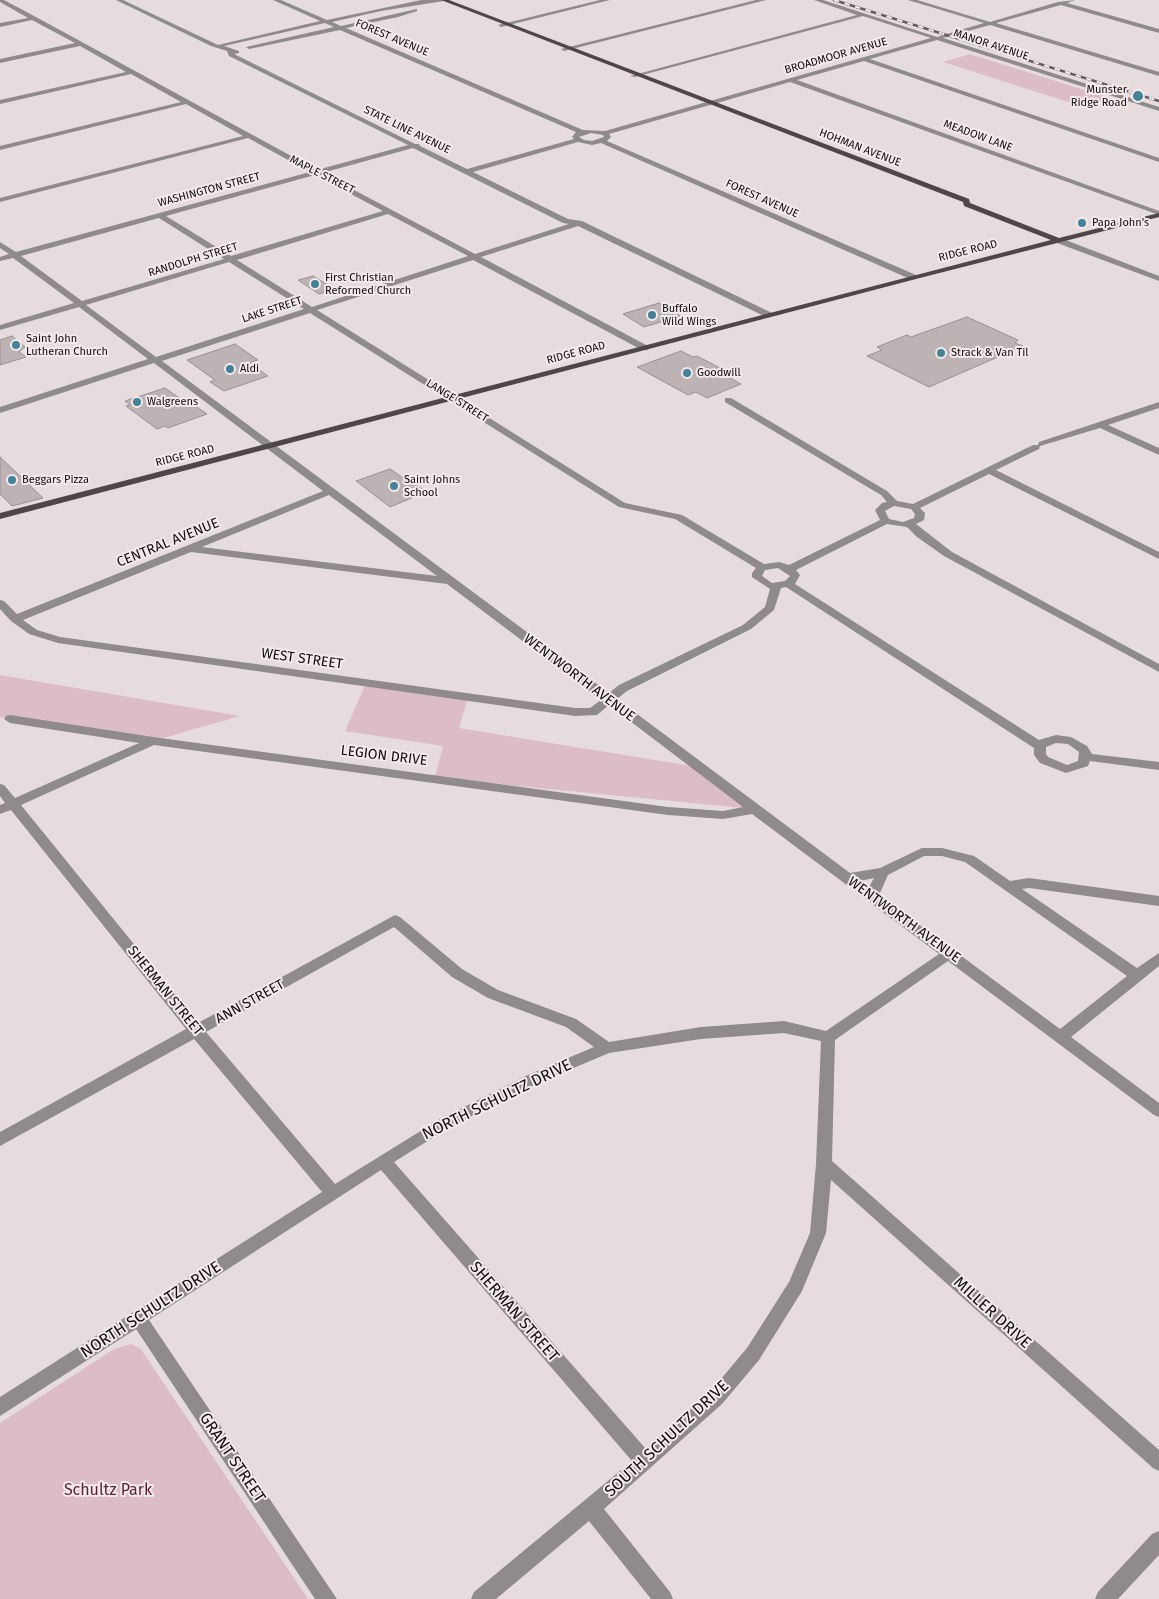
<!DOCTYPE html>
<html>
<head>
<meta charset="utf-8">
<style>
  body { margin:0 }
  canvas { display:block; background:#e6dcde }
</style>
</head>
<body>
<canvas width="1159" height="1599"></canvas>
<script>
const c = document.querySelector('canvas').getContext('2d');
c.lineJoin = 'round';
function paint(path, color) {
  c.fillStyle = color;
  c.fill(path, 'evenodd');
}
function shape(rows) {
  const path = new Path2D();
  for (const r of rows) {
    path.moveTo(r[0], r[1]);
    for (let i = 2; i < r.length; i += 2) path.lineTo(r[i], r[i + 1]);
  }
  return path;
}
function strokePath(path, color, width, dash) {
  c.strokeStyle = color;
  c.lineWidth = width;
  c.lineCap = dash ? 'butt' : 'round';
  c.setLineDash(dash || []);
  c.stroke(path);
}
function label(font, color, halo, rows, align = 'center') {
  c.font = font + ' "Fira Sans",sans-serif';
  c.lineWidth = 4;
  c.setLineDash([]);
  c.textBaseline = 'middle';
  c.strokeStyle = halo;
  c.fillStyle = color;
  for (const [text, x, y, turn = 0] of rows) {
    c.save();
    c.translate(x, y);
    c.rotate((+turn || 0) * Math.PI / 180);
    c.textAlign = isNaN(turn) ? turn : align;
    if (halo) c.strokeText(text, 0, 0);
    c.fillText(text, 0, 0);
    c.restore();
  }
}
paint(shape([
  [970,54,1119,101,1102,101,1090,105,1092,108,1090,109,943,62],
  [0,675,240,716,153,741,0,717],
  [366,683,468,698,459,728,698,767,754,809,435,778,443,746,345,731],
  [131,1344,141,1349,308,1599,0,1599,0,1423,114,1349]
]), '#ddbdc5');
const building = shape([
  [313,276,335,289,319,294,298,280,313,276],
  [659,303,681,316,644,327,623,314,659,303],
  [967,317,1018,340,1015,343,1023,346,929,387,867,356,882,350,877,347,907,335,911,337,967,317],
  [12,336,25,347,19,352,26,357,0,365,0,340,12,336],
  [235,344,258,360,249,363,268,376,224,391,210,382,215,380,187,360,235,344],
  [681,351,693,357,697,356,728,372,723,374,741,384,707,398,696,392,688,395,637,367,681,351],
  [165,388,181,399,184,398,207,414,168,428,165,426,157,429,126,406,130,405,125,401,165,388],
  [0,457,43,498,12,506,0,494,0,457],
  [390,469,412,484,414,483,426,492,390,507,356,481,390,469]
]);
paint(building, '#bdb3b5');
strokePath(building, '#9a9092', 1);
paint(shape([
  [0,0,4,0,36,17,317,170,408,145,229,56,227,51,211,46,116,0,123,0,218,45,320,21,273,0,281,0,327,20,421,0,450,0,381,11,332,22,341,26,417,9,417,11,398,17,346,28,583,130,605,131,931,38,863,16,635,77,630,76,857,15,814,0,823,0,937,37,984,23,908,0,917,0,990,22,1058,2,1075,0,1067,3,1159,29,1159,33,1061,5,996,23,1159,72,1159,76,990,25,943,38,1159,107,1159,111,937,40,870,59,1159,158,1159,162,864,61,797,80,1159,211,1159,215,790,82,609,134,611,137,607,141,916,275,916,279,910,279,601,143,592,145,578,142,473,172,568,219,582,221,772,313,772,317,766,317,578,226,481,257,648,346,648,350,642,350,473,260,317,310,625,503,682,515,764,564,779,562,789,565,880,520,875,510,882,503,887,502,881,495,725,402,725,398,731,398,887,491,897,501,913,504,1033,445,1038,445,1039,442,1159,402,1159,408,1108,425,1159,448,1159,455,1100,428,1040,446,1039,449,996,470,1159,552,1159,559,989,474,920,508,925,513,924,520,916,524,952,552,1159,664,1159,672,944,556,917,537,907,527,887,524,796,570,800,575,795,584,1039,740,1056,735,1071,737,1087,746,1092,754,1159,762,1159,770,1090,761,1088,766,1066,773,1040,763,1034,755,1034,748,786,587,781,588,774,610,751,629,627,691,617,699,850,873,880,868,922,848,942,848,974,856,1010,881,1029,878,1159,896,1159,906,1029,888,1022,889,1137,968,1159,953,1159,966,1071,1037,1159,1103,1159,1117,1154,1115,948,961,835,1040,832,1161,1159,1450,1159,1471,1153,1468,831,1180,826,1233,802,1291,759,1360,722,1404,604,1509,670,1592,673,1599,651,1599,589,1521,496,1599,471,1599,474,1592,632,1461,381,1170,149,1320,337,1599,315,1599,136,1329,0,1416,0,1397,322,1192,194,1039,0,1146,0,1132,186,1029,11,810,0,814,0,805,5,803,0,796,0,784,4,785,15,798,139,743,10,723,4,719,6,716,10,715,153,737,668,807,723,811,743,807,609,705,597,715,575,716,58,643,29,634,11,621,0,609,0,600,4,601,17,614,323,491,154,363,0,413,0,407,148,359,79,307,0,330,0,325,74,303,13,258,0,261,0,257,9,254,0,248,0,242,16,252,310,172,248,138,0,202,0,198,243,136,186,104,0,150,0,146,181,102,131,74,0,104,0,100,126,72,80,46,0,63,0,59,75,43,32,20,0,27,0,23,28,18,0,2,0,0],
  [325,23,334,27,246,47,249,49,340,30,576,132,572,137,574,139,467,169,420,146,419,144,415,144,234,54,239,53,239,51,224,46,325,23],
  [591,133,603,135,604,137,592,141,584,140,579,137,591,133],
  [413,148,563,223,569,224,475,254,322,173,413,148],
  [315,175,383,211,231,256,166,216,315,175],
  [388,214,468,256,312,307,237,260,388,214],
  [159,218,224,259,82,301,21,256,159,218],
  [229,262,304,309,156,357,86,305,229,262],
  [310,313,619,507,675,519,756,568,752,573,752,577,770,589,765,607,743,625,619,685,609,693,162,361,310,313],
  [329,495,437,576,202,547,329,495],
  [894,506,911,509,915,514,914,518,903,522,889,519,885,511,894,506],
  [191,552,447,584,601,700,590,708,575,708,60,637,37,630,23,620,191,552],
  [778,568,790,576,785,581,772,583,762,576,765,570,778,568],
  [1056,743,1068,744,1079,752,1078,761,1067,765,1048,757,1046,754,1046,747,1056,743],
  [154,745,668,815,723,819,752,814,939,954,826,1031,784,1021,701,1027,609,1042,576,1019,498,990,462,969,400,917,395,915,198,1023,21,805,154,745],
  [924,856,942,856,965,862,1127,976,1060,1029,879,895,888,875,924,856],
  [874,878,869,887,860,881,874,878],
  [394,927,452,977,488,998,566,1027,594,1047,528,1075,440,1119,335,1184,206,1032,394,927],
  [784,1033,821,1041,816,1164,810,1233,789,1282,747,1348,710,1392,646,1449,394,1162,450,1127,538,1083,609,1053,701,1039,784,1033],
  [600,0,610,0,501,27,498,25,600,0],
  [756,0,766,0,564,51,561,49,756,0],
  [1057,239,1063,239,1159,276,1159,281,1057,243,1057,239],
  [1159,1531,1159,1555,1118,1599,1095,1599,1098,1592,1152,1534,1159,1531]
]), '#8f8b8b');
paint(shape([
  [441,0,449,0,969,199,970,203,1059,238,1159,213,1159,217,916,279,0,519,0,513,1051,240,964,206,963,202,441,0]
]), '#4e4748');
const rail = shape([
  [834,0,1159,101]
]);
strokePath(rail, '#635d5e', 2.5);
strokePath(rail, '#f4e9eb', 2, [5.5]);
for (const [x, y, r, color] of [
  [1138,96,6,"#448298"],
  [1082,223,5,"#448298"],
  [315,284,5,"#448298"],
  [652,315,5,"#448298"],
  [16,345,5,"#448298"],
  [941,353,5,"#448298"],
  [230,369,5,"#448298"],
  [687,373,5,"#448298"],
  [137,402,5,"#448298"],
  [12,480,5,"#448298"],
  [394,486,5,"#448298"]
]) {
  const dot = new Path2D();
  dot.arc(x, y, r, 0, 2 * Math.PI);
  c.fillStyle = color;
  c.fill(dot);
  strokePath(dot, '#f4e9eb', 2);
}
label('11px', '#100d0d', '#f4e9eb', [
  ["FOREST AVENUE",392,38,23],
  ["MANOR AVENUE",991,45,18],
  ["BROADMOOR AVENUE",836,56,-16],
  ["STATE LINE AVENUE",407,130,26],
  ["MEADOW LANE",978,136,20],
  ["HOHMAN AVENUE",860,148,21],
  ["MAPLE STREET",322,175,27],
  ["WASHINGTON STREET",209,190,-15],
  ["FOREST AVENUE",762,199,24],
  ["RIDGE ROAD",968,251,-14],
  ["RANDOLPH STREET",193,260,-17],
  ["LAKE STREET",272,310,-18],
  ["RIDGE ROAD",576,353,-15],
  ["LANGE STREET",457,401,32],
  ["RIDGE ROAD",185,456,-14]
]);
label('11px', '#100d0d', '#f4e9eb', [
  ["Munster",1127,90,"right"],
  ["Ridge Road",1127,103,"right"],
  ["Papa John's",1092,223],
  ["First Christian",325,278],
  ["Reformed Church",325,291],
  ["Buffalo",662,309],
  ["Wild Wings",662,322],
  ["Saint John",26,339],
  ["Lutheran Church",26,352],
  ["Strack & Van Til",951,353],
  ["Aldi",240,369],
  ["Goodwill",697,373],
  ["Walgreens",147,402],
  ["Beggars Pizza",22,480],
  ["Saint Johns",404,480],
  ["School",404,493]
], 'left');
label('14px', '#100d0d', '#f4e9eb', [
  ["CENTRAL AVENUE",168,543,-22],
  ["WEST STREET",302,659,8],
  ["WENTWORTH AVENUE",579,678,37],
  ["LEGION DRIVE",384,756,7],
  ["WENTWORTH AVENUE",904,920,36],
  ["SHERMAN STREET",165,991,51],
  ["ANN STREET",250,1002,-29]
]);
label('16px', '#100d0d', '#f4e9eb', [
  ["NORTH SCHULTZ DRIVE",497,1100,-26],
  ["NORTH SCHULTZ DRIVE",151,1310,-33],
  ["SHERMAN STREET",514,1312,49],
  ["MILLER DRIVE",992,1313,42],
  ["SOUTH SCHULTZ DRIVE",667,1439,-43],
  ["GRANT STREET",232,1458,56]
]);
label('16px', '#5c2537', '#f4e9eb', [
  ["Schultz Park",108,1491]
]);
</script>
</body>
</html>
